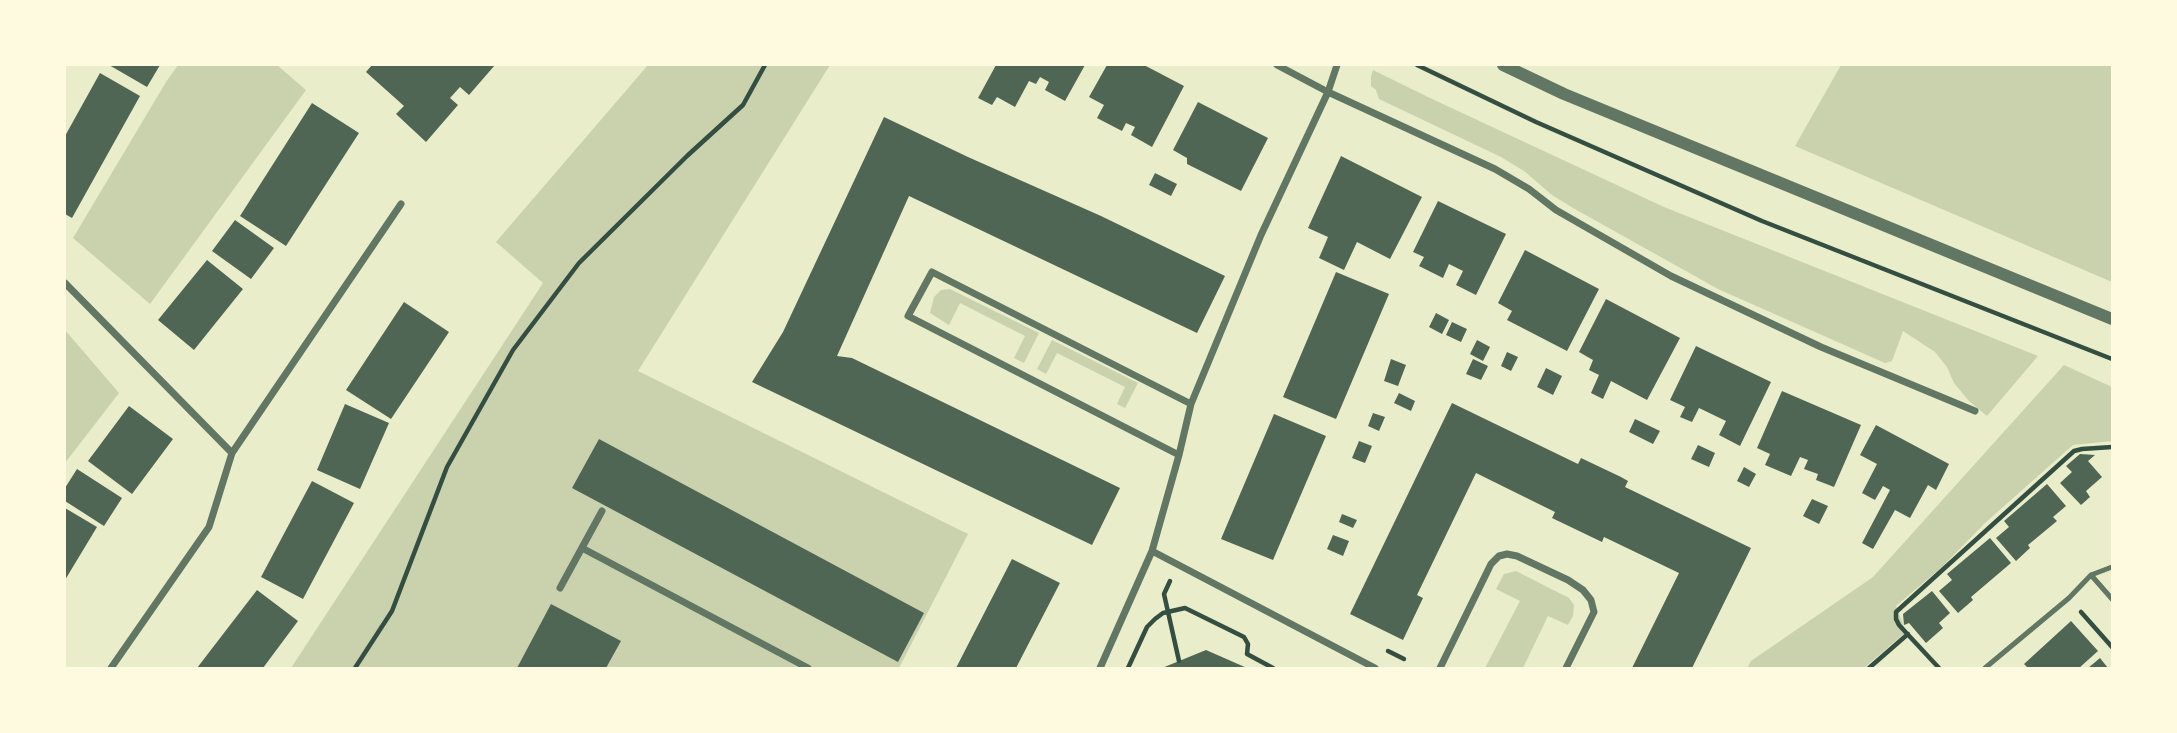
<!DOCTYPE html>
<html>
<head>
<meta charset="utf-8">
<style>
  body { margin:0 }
  #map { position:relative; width:2177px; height:733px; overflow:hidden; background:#e9edc9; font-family:"Public Sans",sans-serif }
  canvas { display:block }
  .frame { position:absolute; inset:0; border:66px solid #fefae0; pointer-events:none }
</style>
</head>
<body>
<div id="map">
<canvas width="2177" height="733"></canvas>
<div class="frame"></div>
</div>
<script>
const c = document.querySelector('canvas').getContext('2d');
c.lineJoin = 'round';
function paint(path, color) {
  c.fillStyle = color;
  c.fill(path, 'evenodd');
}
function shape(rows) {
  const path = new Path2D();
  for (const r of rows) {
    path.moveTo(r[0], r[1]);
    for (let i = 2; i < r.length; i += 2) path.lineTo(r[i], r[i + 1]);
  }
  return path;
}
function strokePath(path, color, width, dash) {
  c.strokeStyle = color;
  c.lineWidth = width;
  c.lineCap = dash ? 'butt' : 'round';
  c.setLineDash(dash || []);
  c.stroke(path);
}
paint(shape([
  [178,65,277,65,306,90,150,304,73,238,166,82],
  [648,65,830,65,638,371,968,534,899,668,291,668,543,283,496,242],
  [1841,65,2112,65,2112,282,1795,146],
  [1373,70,1430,98,1664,207,2038,356,1987,416,1969,401,1954,383,1947,367,1935,352,1903,331,1892,361,1885,363,1718,289,1573,208,1552,195,1524,171,1501,157,1379,99,1376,90,1371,86,1371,76],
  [950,289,1039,333,1024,363,1014,358,1025,336,960,303,949,325,930,313,934,297,941,290],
  [65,330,119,393,65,463],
  [1052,340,1138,383,1125,408,1117,404,1125,387,1057,353,1046,374,1037,369],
  [2064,365,2112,387,2112,441,2073,445,1985,523,1942,567,1896,606,1906,632,1864,668,1747,668,1751,661,1873,577],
  [1516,571,1569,598,1574,605,1573,616,1568,625,1548,616,1523,668,1485,668,1520,601,1496,589,1504,574]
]), '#cad2ad');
paint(shape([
  [109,65,160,65,147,87],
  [372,65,495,65,469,95,460,87,450,98,458,105,426,142,396,114,404,106,366,72],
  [996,65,1085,65,1065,101,1045,90,1049,82,1040,77,1036,84,1029,81,1015,107,997,97,992,105,978,98],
  [1107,65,1144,65,1184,86,1152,147,1131,135,1135,127,1126,123,1122,131,1097,118,1104,105,1089,97],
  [100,73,140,96,72,218,65,214,65,136],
  [1198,102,1268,138,1241,191,1187,164,1187,158,1173,150],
  [312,103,359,133,286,246,240,216],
  [884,117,968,157,1101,216,1225,276,1197,333,909,196,837,356,852,358,1120,488,1092,545,752,382,783,332],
  [1341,156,1422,197,1390,259,1357,242,1344,270,1319,258,1328,237,1308,228],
  [1155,173,1177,184,1171,196,1149,185],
  [1438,201,1506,234,1476,295,1456,285,1463,271,1449,264,1443,278,1419,266,1424,257,1413,252],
  [235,220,274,248,251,279,212,251],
  [1525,250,1599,289,1567,351,1507,320,1512,311,1498,303],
  [207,260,243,289,194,350,158,320],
  [1336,272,1389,294,1336,419,1283,397],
  [1606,299,1680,338,1647,400,1611,381,1603,399,1591,393,1599,375,1589,370,1593,360,1579,352],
  [404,302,449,332,391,419,346,390],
  [1436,313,1449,320,1442,334,1429,327],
  [1452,322,1467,329,1461,342,1446,335],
  [1477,340,1490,347,1483,361,1470,354],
  [1696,346,1771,382,1740,446,1719,435,1726,421,1699,408,1692,422,1680,417,1685,407,1670,400],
  [1507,352,1518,357,1511,371,1501,366],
  [1391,359,1406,365,1398,386,1384,381],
  [1473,359,1488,366,1481,380,1466,374],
  [1546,368,1562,376,1553,395,1537,387],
  [1782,391,1861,425,1834,487,1816,480,1818,474,1804,469,1808,460,1800,457,1791,476,1765,465,1770,454,1757,448],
  [1399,393,1415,401,1411,411,1394,403],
  [1452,403,1578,464,1581,458,1621,477,1628,481,1625,487,1751,548,1692,668,1632,668,1679,573,1604,537,1602,542,1552,518,1555,512,1476,473,1417,595,1423,598,1403,640,1350,614],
  [345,404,389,423,360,489,317,470],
  [129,406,173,439,132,494,88,461],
  [1373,413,1385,417,1379,431,1368,426],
  [1274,414,1326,436,1273,560,1221,539],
  [1635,419,1660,431,1653,444,1629,432],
  [1876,425,1949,464,1936,490,1928,485,1910,518,1895,510,1873,549,1862,543,1890,490,1883,486,1875,500,1862,493,1877,464,1860,455],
  [599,439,924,613,898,662,572,488],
  [1359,441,1372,446,1365,463,1352,458],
  [1698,445,1715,453,1709,467,1691,459],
  [2080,454,2095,455,2088,461,2102,477,2086,491,2090,497,2081,505,2060,483,2072,472,2066,466],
  [1744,467,1756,474,1749,487,1737,481],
  [77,469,122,498,104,526,65,501,65,488],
  [312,481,354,503,303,599,261,577],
  [2047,484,2066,506,2053,517,2057,521,2028,545,2030,548,2016,561,1996,538,2009,527,2004,521],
  [1812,499,1828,506,1819,524,1803,516],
  [65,508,97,527,65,580],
  [1342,514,1357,520,1353,528,1339,522],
  [1333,535,1349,541,1343,556,1327,549],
  [1990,538,2011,563,1971,597,1973,600,1958,613,1939,591,1952,580,1947,574],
  [1012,559,1060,583,1016,668,956,668],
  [257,590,298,621,263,668,197,668],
  [1932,591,1950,613,1939,623,1943,628,1926,643,1909,623,1904,625,1903,614],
  [551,604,621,641,606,668,517,668],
  [2071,621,2098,651,2079,668,2028,668,2024,664],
  [1206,650,1247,668,1162,668],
  [2100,658,2108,668,2088,668]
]), '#4f6655');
strokePath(shape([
  [1417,65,1536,122,1762,221,2112,359],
  [1170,581,1164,594,1179,661],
  [2081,612,2112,647],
  [1388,651,1404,659],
  [355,668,392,611,447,467,513,350,579,263,687,156,743,105,765,65],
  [1128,668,1147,627,1155,619,1163,613,1185,608,1244,637,1248,644,1247,654,1273,668],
  [1869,668,1908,634],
  [1939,668,1899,625,1896,619,1896,612,2074,451,2082,449,2112,447]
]), '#344e41', 4.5);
strokePath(shape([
  [2091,575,2112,599],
  [1985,668,2069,598,2091,575,2112,567]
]), '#617663', 5);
strokePath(shape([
  [1277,65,1328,92,1495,169,1529,189,1556,210,1671,276,1821,347,1975,411],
  [65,283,232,453],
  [1179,455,908,316,932,272,1191,404],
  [582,548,808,668],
  [1152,551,1375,668],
  [560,588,602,511],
  [111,668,209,527,232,453,401,204],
  [1100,668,1152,551,1179,455,1191,404,1261,235,1328,92,1337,65],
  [1440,668,1491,564,1499,556,1507,554,1517,556,1568,580,1583,590,1591,600,1594,612,1566,668]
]), '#617663', 7);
strokePath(shape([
  [1503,65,1564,94,2112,319]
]), '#617663', 12);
</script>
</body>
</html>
